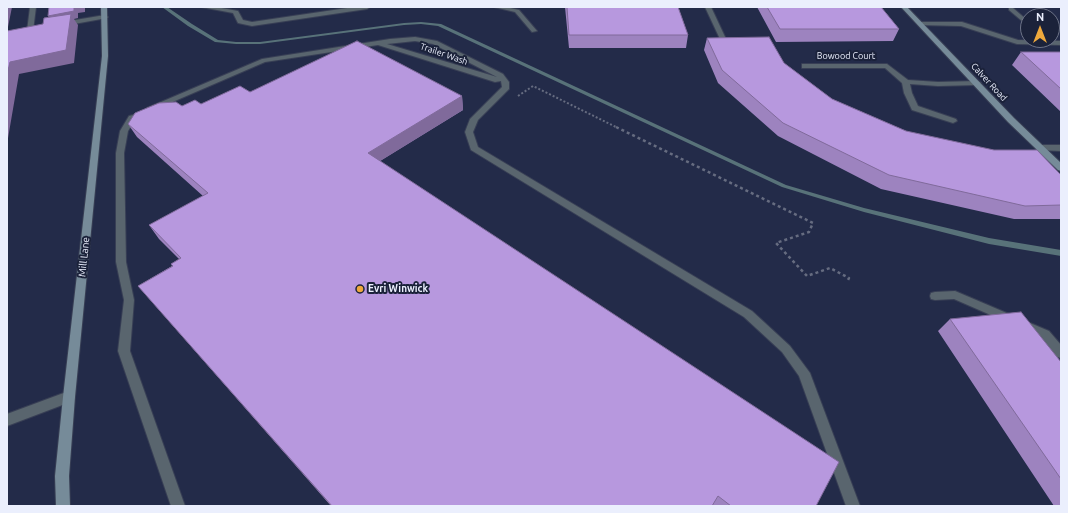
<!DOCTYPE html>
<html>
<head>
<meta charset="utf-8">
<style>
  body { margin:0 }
  #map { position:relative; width:1068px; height:513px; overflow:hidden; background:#1b223a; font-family:Ubuntu,sans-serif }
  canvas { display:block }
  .frame { position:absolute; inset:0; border:8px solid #ebeffd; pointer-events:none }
  .north { position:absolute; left:1020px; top:8px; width:40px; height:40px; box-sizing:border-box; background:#1b223a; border:1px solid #6e7488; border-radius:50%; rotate:0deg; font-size:11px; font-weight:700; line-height:16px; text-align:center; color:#ebeffd }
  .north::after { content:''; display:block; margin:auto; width:14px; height:18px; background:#eea83c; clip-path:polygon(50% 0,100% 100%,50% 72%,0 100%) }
</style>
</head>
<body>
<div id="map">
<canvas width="1068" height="513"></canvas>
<div class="frame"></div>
<div class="north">N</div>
</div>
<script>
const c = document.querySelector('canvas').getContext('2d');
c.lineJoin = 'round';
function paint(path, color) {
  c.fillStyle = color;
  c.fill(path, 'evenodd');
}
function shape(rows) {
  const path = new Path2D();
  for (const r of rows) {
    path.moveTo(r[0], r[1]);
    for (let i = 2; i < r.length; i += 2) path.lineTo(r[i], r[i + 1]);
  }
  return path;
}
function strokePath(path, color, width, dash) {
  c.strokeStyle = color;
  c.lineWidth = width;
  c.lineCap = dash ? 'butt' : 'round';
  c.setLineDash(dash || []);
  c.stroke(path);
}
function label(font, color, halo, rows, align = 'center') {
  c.font = font + ' Ubuntu,sans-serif';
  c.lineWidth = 4;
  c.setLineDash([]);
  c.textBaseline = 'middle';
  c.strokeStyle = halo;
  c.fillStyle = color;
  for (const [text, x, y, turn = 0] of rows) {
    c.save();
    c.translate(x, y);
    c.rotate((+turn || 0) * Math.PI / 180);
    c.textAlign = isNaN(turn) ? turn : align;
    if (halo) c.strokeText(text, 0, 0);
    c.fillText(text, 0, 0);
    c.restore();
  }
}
paint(shape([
  [7,7,1061,7,1061,506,7,506],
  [1028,16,1052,16,1052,40,1028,40]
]), '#232b49');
paint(shape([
  [162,7,167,7,192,24,218,40,236,42,260,42,404,23,421,22,441,24,786,185,864,208,989,238,1061,250,1061,256,989,244,864,212,782,187,438,26,421,24,404,25,260,44,236,44,215,42,188,26,162,7]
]), '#587279');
const lane = shape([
  [30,7,36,7,33,31,30,33,27,31,30,7],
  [201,7,216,7,238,11,243,20,252,22,354,7,370,7,367,9,252,26,238,23,233,13,201,7],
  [494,7,506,7,519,10,537,31,532,32,515,12,494,7],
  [705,7,711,7,726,39,725,40,720,39,705,7],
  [1009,8,1013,8,1028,21,1028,26,1009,10,1009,8],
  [105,15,108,17,107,18,63,26,60,24,63,22,105,15],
  [920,22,962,22,1018,40,1061,41,1061,45,1017,44,961,26,918,25,918,23,920,22],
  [415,37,437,41,503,74,509,82,509,89,478,120,473,132,478,147,752,311,790,346,810,373,860,506,846,506,799,376,782,352,744,317,471,150,465,132,470,119,502,87,501,81,495,82,378,45,265,62,154,110,151,110,147,108,262,59,390,39,415,37],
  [415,41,433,44,497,77,387,44,415,41],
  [802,64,887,64,908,80,938,82,977,81,981,83,977,85,938,86,910,84,912,93,918,106,956,119,957,121,953,123,912,110,904,93,902,83,885,68,802,68,802,64],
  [137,114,141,116,135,120,128,131,124,153,126,262,134,300,130,351,185,506,171,506,118,351,124,300,116,262,116,153,120,131,129,116,137,114],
  [1041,145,1061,145,1061,151,1038,150,1037,148,1041,145],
  [955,291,1049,331,1061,345,1061,358,1057,357,1041,337,954,299,935,300,931,299,930,296,931,293,935,292,955,291],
  [69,391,73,393,75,397,73,401,7,426,7,414,69,391]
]);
const secondary = shape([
  [101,7,107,7,108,56,75,397,69,476,70,506,56,506,55,476,63,397,102,56,101,7],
  [901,7,907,7,1014,118,1061,163,1061,171,1058,170,1008,122,901,7]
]);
strokePath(lane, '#383f55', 2);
strokePath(secondary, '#383f55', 2);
strokePath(shape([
  [518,96,533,86,618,128]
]), '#666c80', 2, [2, 2]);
strokePath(shape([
  [616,127,813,223,809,232,776,243,807,276,830,268,849,278,847,282]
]), '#666c80', 2.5, [3, 3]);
paint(lane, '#59656e');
paint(secondary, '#768b99');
paint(shape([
  [565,7,678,7,688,35,686,48,569,48],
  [757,7,881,7,899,29,893,41,776,42],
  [707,38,784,63,832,99,906,131,1061,175,1061,219,1014,219,881,189,778,136,718,83,704,50],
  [1021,52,1061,52,1061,112,1012,65],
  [462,96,463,110,380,161,816,506,331,506,138,286,172,266,171,264,179,259,159,239,149,225,203,196,137,137,128,124,182,106,201,104],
  [950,319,1061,362,1061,506,1054,506,938,331]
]), '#9d83bf');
paint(shape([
  [7,7,12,7,7,32],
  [74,7,85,7,85,12,78,13,78,18,74,19,78,25,74,63,19,74,7,144,7,75,10,62,52,23,48,16],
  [462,96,463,110,372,166,368,153]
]), '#806a9b');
const building = shape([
  [49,7,74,7,74,11,48,16,49,7],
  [567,7,678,7,688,35,569,35,567,7],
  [767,7,881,7,899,29,780,29,767,7],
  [71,14,66,50,10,62,7,75,7,31,43,24,44,18,71,14],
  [769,37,784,63,832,99,906,131,994,150,1037,150,1061,175,1061,205,1025,206,889,175,783,123,722,70,707,38,769,37],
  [357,41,462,96,368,153,839,462,816,506,731,506,718,496,712,506,332,506,138,286,173,266,171,264,181,258,149,225,208,193,128,124,135,113,159,103,176,102,182,106,195,100,201,104,240,86,250,92,357,41],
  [1021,52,1061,52,1061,89,1021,52],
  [1021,312,1061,362,1061,479,950,319,1021,312]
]);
paint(building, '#b798de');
strokePath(building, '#806a9b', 1);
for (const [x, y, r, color] of [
  [360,289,4,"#eea83c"]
]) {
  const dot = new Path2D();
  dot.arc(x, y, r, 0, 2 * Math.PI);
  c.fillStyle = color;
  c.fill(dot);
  strokePath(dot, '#1b223a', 1.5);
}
label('9px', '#ebeffd', '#1b223a', [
  ["Trailer Wash",444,54,19],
  ["Bowood Court",846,56],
  ["Calver Road",989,82,47]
]);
label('10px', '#ebeffd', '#1b223a', [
  ["Mill Lane",84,257,-84]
]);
label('bold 10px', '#ebeffd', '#1b223a', [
  ["Evri Winwick",368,289]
], 'left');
</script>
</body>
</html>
